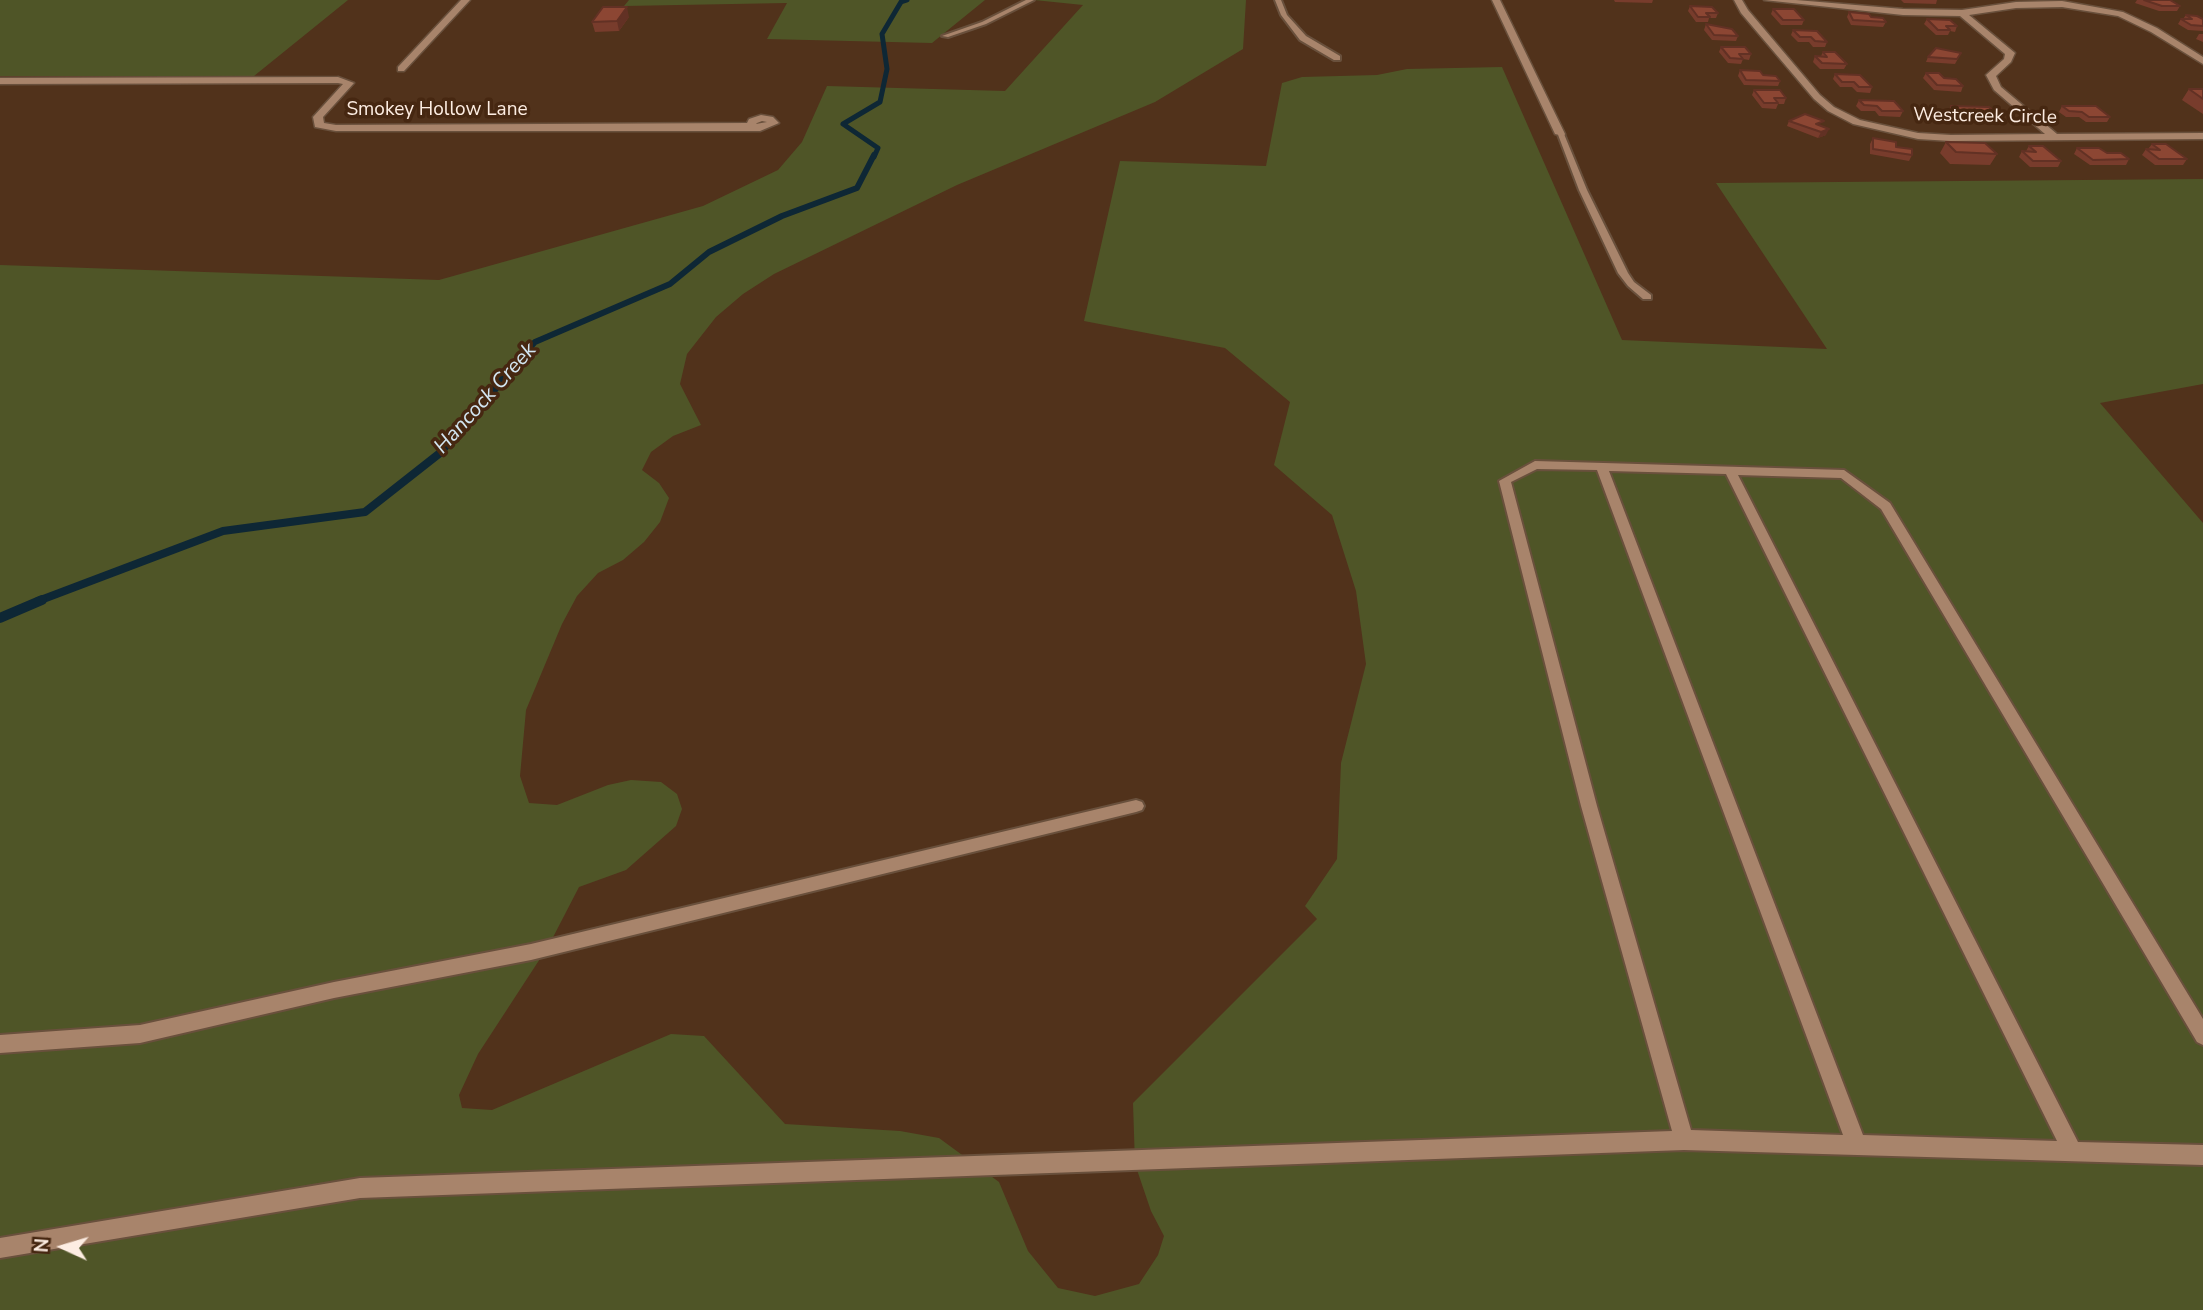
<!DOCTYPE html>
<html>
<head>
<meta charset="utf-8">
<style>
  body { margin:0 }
  #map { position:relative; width:2203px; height:1310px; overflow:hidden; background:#51321b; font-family:"Nunito Sans",sans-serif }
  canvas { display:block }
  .north { position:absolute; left:28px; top:1212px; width:70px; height:70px; -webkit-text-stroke:5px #462711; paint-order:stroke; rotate:274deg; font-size:19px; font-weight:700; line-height:28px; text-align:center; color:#fdede2 }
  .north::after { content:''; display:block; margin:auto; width:24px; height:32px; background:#fdede2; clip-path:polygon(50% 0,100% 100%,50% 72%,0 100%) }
</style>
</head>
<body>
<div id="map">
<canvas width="2203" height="1310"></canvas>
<div class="north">N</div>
</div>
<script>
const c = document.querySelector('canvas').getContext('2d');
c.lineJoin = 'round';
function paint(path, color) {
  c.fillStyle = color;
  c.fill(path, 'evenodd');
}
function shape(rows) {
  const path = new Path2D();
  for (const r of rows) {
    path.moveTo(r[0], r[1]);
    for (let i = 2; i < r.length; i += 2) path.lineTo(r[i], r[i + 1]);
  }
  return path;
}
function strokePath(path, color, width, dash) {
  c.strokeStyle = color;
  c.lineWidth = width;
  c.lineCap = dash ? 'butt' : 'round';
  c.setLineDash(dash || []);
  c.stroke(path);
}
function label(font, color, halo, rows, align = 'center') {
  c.font = font + ' "Nunito Sans",sans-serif';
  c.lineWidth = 7;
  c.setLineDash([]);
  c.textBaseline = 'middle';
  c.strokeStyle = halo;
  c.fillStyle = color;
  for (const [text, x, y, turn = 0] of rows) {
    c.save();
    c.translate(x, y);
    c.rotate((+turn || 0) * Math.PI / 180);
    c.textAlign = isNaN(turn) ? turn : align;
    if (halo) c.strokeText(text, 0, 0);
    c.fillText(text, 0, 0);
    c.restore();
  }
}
paint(shape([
  [0,0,348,0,254,76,0,76],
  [629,0,985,0,932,43,767,39,787,3,624,6],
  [1034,0,1246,0,1243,49,1155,102,957,185,774,274,743,294,716,317,687,354,680,384,701,425,673,436,651,452,642,470,659,483,669,498,660,522,644,542,623,560,598,573,577,596,562,624,526,710,520,776,529,803,557,805,608,785,631,780,661,782,677,794,682,809,676,826,626,870,579,887,549,945,478,1054,459,1095,462,1108,492,1110,671,1034,704,1036,785,1124,900,1131,939,1138,999,1182,1028,1251,1058,1288,1095,1296,1139,1284,1158,1255,1164,1236,1151,1211,1135,1164,1133,1103,1317,919,1305,906,1337,859,1341,763,1366,664,1356,591,1332,515,1274,465,1290,402,1225,348,1084,321,1120,161,1266,166,1282,83,1302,77,1377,75,1407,69,1502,67,1622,340,1827,349,1716,183,2203,179,2203,384,2100,403,2203,523,2203,1310,0,1310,0,265,439,280,703,206,778,170,802,142,827,86,1005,91,1083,5]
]), '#4f5527');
strokePath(shape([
  [874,157,878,148,843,124,880,102,887,69,882,34,901,2,907,0]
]), '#0e2735', 5);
strokePath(shape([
  [525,353,535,342,670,284,709,252,782,216,857,188,874,155]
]), '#0e2735', 6);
strokePath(shape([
  [38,601,223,531,365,512,440,453,527,351]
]), '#0e2735', 8);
strokePath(shape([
  [0,618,42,600]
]), '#0e2735', 10);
const lane = shape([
  [1026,0,1034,0,986,24,948,37,942,36,982,22,1026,0],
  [1275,0,1281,0,1287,15,1306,36,1340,56,1340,60,1334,60,1300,40,1281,15,1275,0],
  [1557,132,1564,134,1587,190,1628,273,1634,282,1651,295,1651,299,1643,299,1628,286,1618,273,1579,190,1557,132],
  [1535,461,1844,470,1890,503,2203,1019,2203,1045,2197,1042,1881,509,1841,478,1738,475,2078,1142,2203,1145,2203,1165,1684,1150,360,1198,0,1258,0,1238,360,1178,1672,1131,1581,806,1499,481,1535,461],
  [1537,469,1597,470,1843,1135,1691,1130,1597,806,1511,482,1537,469],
  [1609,471,1726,474,2057,1141,1863,1135,1609,471],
  [1136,800,1142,802,1144,806,1142,810,1136,812,531,960,334,998,140,1043,0,1053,0,1035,140,1025,334,982,531,944,1136,800]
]);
const street = shape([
  [461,0,470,0,404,71,398,71,398,67,461,0],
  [1492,0,1500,0,1565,134,1564,136,1555,134,1492,0],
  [1734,0,1742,0,1748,10,1820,95,1834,107,1860,120,1918,133,1951,135,2045,134,1994,90,1986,75,2004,59,2005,54,1960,16,1903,15,1764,0,1796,0,1903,9,1962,10,2016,2,2062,1,2123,12,2157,28,2203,57,2203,64,2151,32,2118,16,2062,7,2016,8,1969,15,2015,53,2011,62,1996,76,2001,87,2057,134,2203,133,2203,139,1951,141,1918,139,1853,124,1828,111,1814,99,1741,13,1734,0],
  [338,77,354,83,323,117,324,123,336,125,747,123,749,119,761,115,773,117,779,123,760,131,336,131,315,127,313,117,343,84,338,83,0,84,0,78,338,77],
  [762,121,767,122,756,124,757,123,762,121]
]);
strokePath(lane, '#69503c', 4);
strokePath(street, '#69503c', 3);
paint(lane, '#a8846b');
paint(street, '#a8846b');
paint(shape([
  [1614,0,1653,0,1652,3,1615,2],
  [1901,0,1937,0,1936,4,1904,3],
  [2137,0,2170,0,2180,6,2177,11,2159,11,2135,3],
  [1690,6,1718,13,1716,18,1709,18,1708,22,1696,22,1688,11],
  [1773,9,1804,20,1802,25,1781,25,1771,14],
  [1849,12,1871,17,1886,22,1883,27,1851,25,1847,17],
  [2186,15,2203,19,2203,31,2188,30,2178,24,2181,19,2183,19],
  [629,17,619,31,595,32,592,22],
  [1927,19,1957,26,1955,32,1950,31,1948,35,1936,35,1924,24],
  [1706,24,1738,36,1736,41,1712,40,1704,30],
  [1793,30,1827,42,1825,47,1813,47,1809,42,1798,42,1791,35],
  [2199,34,2203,34,2203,42,2196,39],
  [1721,47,1751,54,1749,60,1743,59,1741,64,1728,63,1719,52],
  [1823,52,1847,64,1844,69,1820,69,1813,62,1815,56,1821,56],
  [1961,53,1955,64,1926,62,1928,57],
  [1740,70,1763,75,1780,81,1778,86,1744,85,1738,76],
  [1926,73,1944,78,1963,86,1961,92,1934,90,1923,78],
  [1835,74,1872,87,1870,93,1857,92,1852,87,1840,87,1833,79],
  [2189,89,2203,89,2203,114,2182,100],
  [1754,90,1786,98,1784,104,1778,104,1776,109,1762,108,1752,95],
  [1859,100,1903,111,1900,117,1879,116,1875,111,1861,111,1856,106],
  [1951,106,1999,117,1996,122,1959,121,1948,111],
  [2062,106,2110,117,2107,122,2086,122,2079,117,2066,117,2059,112],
  [1789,121,1822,126,1826,135,1818,138,1787,126],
  [1873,138,1896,147,1912,155,1909,161,1870,154,1870,144],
  [1946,142,1997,154,1990,165,1950,164,1940,153],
  [2152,144,2187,159,2183,165,2155,165,2142,155,2146,149,2148,149],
  [2029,146,2061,161,2058,167,2030,167,2019,157,2022,151,2026,151],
  [2077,148,2107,153,2129,159,2126,165,2090,165,2074,154]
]), '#783c2c');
paint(shape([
  [627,7,629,17,619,31,617,21],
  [1829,129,1826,135,1818,138,1821,132]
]), '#623124');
const building = shape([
  [2144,0,2170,0,2180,6,2162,6,2144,0],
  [1690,6,1712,7,1718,13,1706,13,1710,17,1698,17,1690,6],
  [603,7,627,7,617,21,592,22,603,7],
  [1773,9,1794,9,1804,20,1783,20,1773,9],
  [1849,12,1869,14,1871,17,1883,18,1886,22,1853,20,1849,12],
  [2186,15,2197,16,2203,19,2203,26,2191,25,2181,19,2192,19,2186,15],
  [1927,19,1950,20,1957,26,1946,26,1950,30,1938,30,1927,19],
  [1706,24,1732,29,1738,36,1714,35,1706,24],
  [1793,30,1817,31,1827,42,1815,41,1811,37,1800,37,1793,30],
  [1721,47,1745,47,1751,54,1739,54,1743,59,1730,58,1721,47],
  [1936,48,1961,53,1957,59,1928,57,1936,48],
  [1823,52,1835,52,1847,64,1822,63,1815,56,1827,57,1823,52],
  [1740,70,1760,71,1763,75,1776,76,1780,81,1746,80,1740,70],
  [1926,73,1939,73,1944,78,1956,79,1963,86,1937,85,1926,73],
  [1835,74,1860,75,1872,87,1859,87,1854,82,1842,82,1835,74],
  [2189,89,2203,89,2203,99,2189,89],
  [1754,90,1780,90,1786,98,1774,98,1778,103,1764,103,1754,90],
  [1859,100,1894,101,1903,111,1882,111,1877,106,1864,105,1859,100],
  [1951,106,1989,107,1999,117,1961,116,1951,106],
  [2062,106,2096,106,2110,117,2089,117,2082,112,2069,111,2062,106],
  [1805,114,1824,121,1816,124,1829,129,1821,132,1789,121,1805,114],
  [1873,138,1896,142,1896,147,1912,149,1912,155,1873,149,1873,138],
  [1946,142,1985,143,1997,154,1956,152,1946,142],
  [2152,144,2166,144,2187,159,2159,159,2146,149,2160,150,2152,144],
  [2029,146,2043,146,2061,161,2033,161,2022,151,2036,152,2029,146],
  [2077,148,2099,148,2107,153,2121,153,2129,159,2093,160,2077,148]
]);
paint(building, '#8c4633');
strokePath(building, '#623124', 2);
label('19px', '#fdede2', '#462711', [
  ["Smokey Hollow Lane",437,110],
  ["Westcreek Circle",1985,117,1]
]);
label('italic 21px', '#d3e6f2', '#462711', [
  ["Hancock Creek",486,399,-48]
]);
</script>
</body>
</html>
